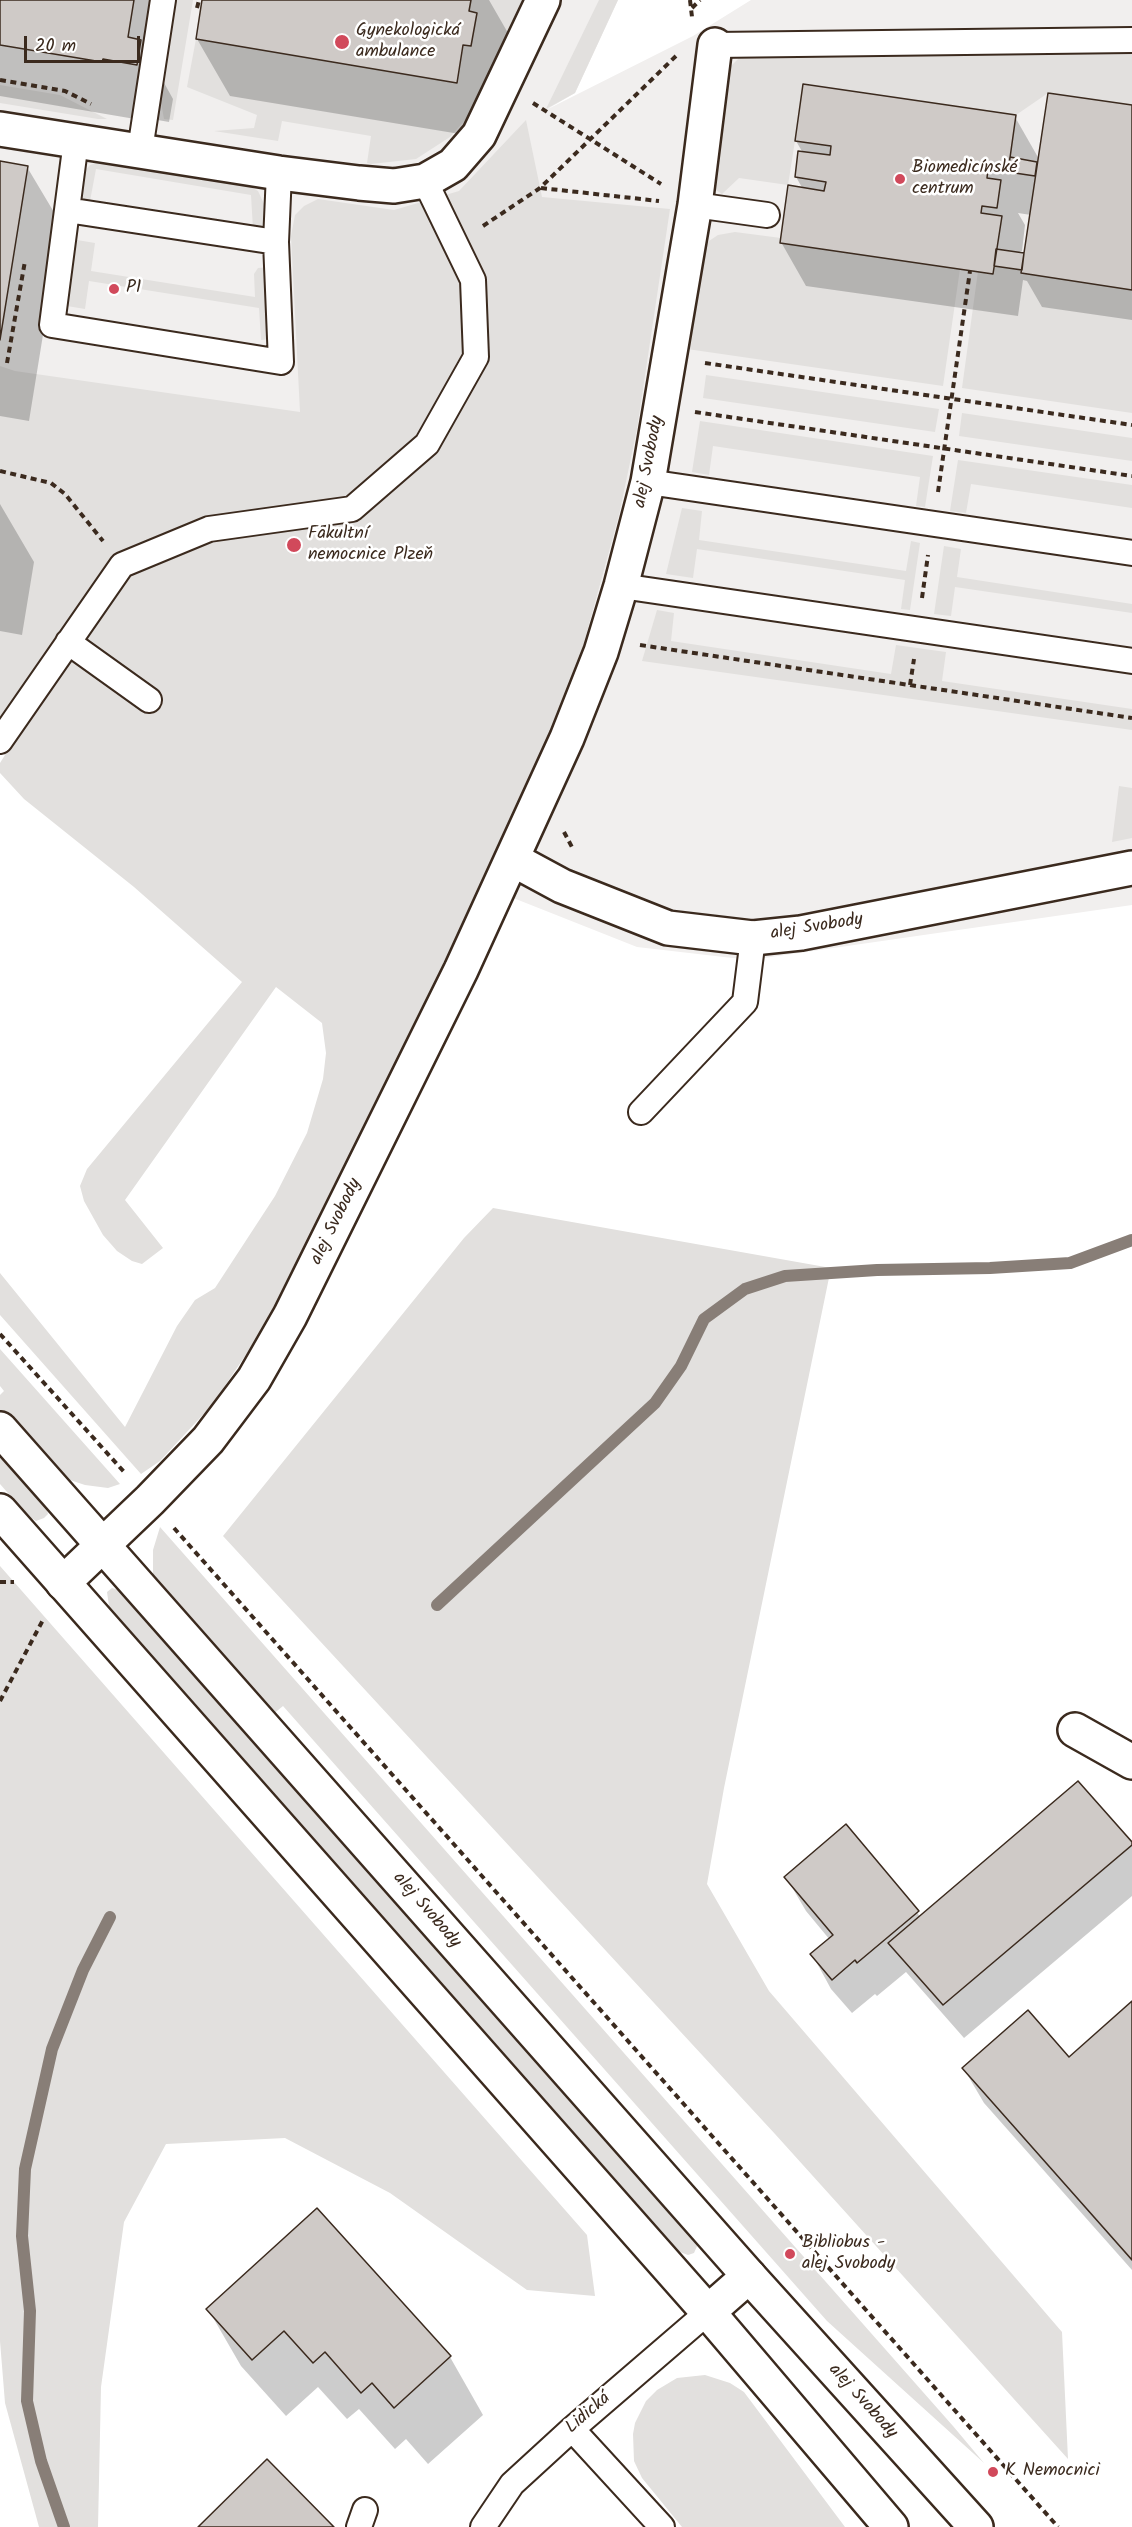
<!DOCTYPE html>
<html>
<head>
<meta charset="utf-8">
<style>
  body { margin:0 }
  #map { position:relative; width:1132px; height:2527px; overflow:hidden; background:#fff; font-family:Kalam,sans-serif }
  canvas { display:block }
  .scale { position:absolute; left:24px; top:36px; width:116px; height:27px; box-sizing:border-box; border:3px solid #3b2a1e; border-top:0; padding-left:8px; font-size:18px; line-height:21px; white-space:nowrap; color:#3b2a1e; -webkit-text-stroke:4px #fff; paint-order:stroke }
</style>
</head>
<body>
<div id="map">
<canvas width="1132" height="2527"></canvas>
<div class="scale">20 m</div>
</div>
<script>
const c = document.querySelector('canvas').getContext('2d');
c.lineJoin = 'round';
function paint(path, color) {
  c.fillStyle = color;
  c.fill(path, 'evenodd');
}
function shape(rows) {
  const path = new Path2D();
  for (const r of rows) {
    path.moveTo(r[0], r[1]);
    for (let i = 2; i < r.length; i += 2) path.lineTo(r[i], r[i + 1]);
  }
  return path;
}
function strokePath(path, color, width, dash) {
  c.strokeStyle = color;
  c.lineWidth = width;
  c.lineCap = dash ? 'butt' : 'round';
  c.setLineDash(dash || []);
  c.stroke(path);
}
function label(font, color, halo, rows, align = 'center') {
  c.font = font + ' Kalam,sans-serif';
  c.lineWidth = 5;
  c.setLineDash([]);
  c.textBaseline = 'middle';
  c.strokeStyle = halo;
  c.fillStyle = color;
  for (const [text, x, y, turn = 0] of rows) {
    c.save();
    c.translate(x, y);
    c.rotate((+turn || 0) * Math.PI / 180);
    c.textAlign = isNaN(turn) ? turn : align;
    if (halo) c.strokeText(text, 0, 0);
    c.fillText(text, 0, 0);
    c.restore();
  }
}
paint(shape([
  [0,0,618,0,575,93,546,110,693,36,751,0,1132,0,1132,905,750,960,637,947,483,886,0,678]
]), '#f1efee');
paint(shape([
  [176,0,193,0,173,120,164,119,160,97],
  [471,0,522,0,513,29,476,103,465,120,450,137,416,159,371,164,367,163,371,136,282,121,278,141,214,131,254,128,257,115,187,87,196,39,457,83],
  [599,0,618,0,575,93,546,109],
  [1132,47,1132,105,1048,93,1016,115,804,84,788,185,739,178,722,194,716,190,714,185,726,78,729,68,743,54],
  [0,85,60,95,107,119,98,119,0,103],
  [526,120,542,197,670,209,637,429,619,515,582,650,544,754,492,869,270,1319,212,1405,160,1461,141,1474,0,1315,0,1273,125,1427,177,1326,195,1300,215,1288,275,1196,307,1133,323,1079,326,1053,322,1023,276,987,125,1200,163,1248,142,1264,132,1261,117,1251,103,1235,84,1201,80,1186,87,1169,242,982,134,887,24,799,0,773,0,763,5,755,0,751,0,366,15,371,300,412,291,236,295,215,304,206,318,199,394,210,459,191],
  [101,161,247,185,258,191,265,206,266,219,262,226,253,229,251,195,96,169,90,201,79,199,83,173,90,165],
  [735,232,781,238,780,243,960,269,943,386,687,349,699,263,703,250,709,241,718,235],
  [77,240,95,243,91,271,255,297,254,274,258,268,269,267,272,339,261,340,259,308,89,281,85,309,67,306],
  [994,266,1022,270,1022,273,1132,290,1132,413,962,388,978,271],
  [706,375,939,409,935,432,703,398],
  [962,413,1132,438,1132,461,959,436],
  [700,421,933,456,925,507,916,506,920,477,713,446,709,475,692,472],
  [958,460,1132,485,1132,508,971,484,966,513,950,511],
  [682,508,702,511,699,540,906,571,911,541,920,543,910,610,901,609,905,580,697,549,693,578,666,574],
  [944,546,961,549,957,577,1132,604,1132,613,955,587,951,616,934,614],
  [657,610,674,613,671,641,891,674,896,645,946,652,942,681,1132,709,1132,730,642,661],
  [1119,786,1132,788,1132,838,1112,842],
  [493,1208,831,1268,724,1788,707,1884,769,1991,1062,2332,1068,2459,775,2134,223,1536,464,1238],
  [0,1349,120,1484,108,1488,85,1485,64,1478,0,1419,0,1395,4,1391,0,1386],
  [0,1453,46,1506,48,1514,44,1518,36,1521,28,1516,0,1484],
  [160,1527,953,2426,984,2463,827,2321,283,1706,266,1720,153,1578,153,1550],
  [0,1566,587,2235,595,2296,527,2290,390,2193,285,2138,166,2144,124,2222,101,2387,98,2527,39,2527,5,2403,0,2341],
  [112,1588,122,1591,695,2237,698,2244,694,2253,688,2255,680,2252,109,1606,107,1592],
  [705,2375,730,2383,744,2392,845,2527,682,2527,642,2478,634,2461,633,2434,635,2423,646,2401,657,2390,677,2378]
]), '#e2e0de');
paint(shape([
  [0,0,176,0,163,81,173,99,169,122,135,116,135,119,0,96],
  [203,0,489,0,508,33,490,139,230,96,197,39],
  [1132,106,1132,320,1042,307,1027,281,1023,280,1018,316,806,286,781,242,803,189,796,177,803,153,796,141,1015,117,1039,159],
  [1018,213,1031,215,1025,258,1020,251,1022,251,1025,225],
  [0,162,27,167,61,224,29,421,0,416],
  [0,504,34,562,22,635,0,631],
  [1132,1844,1132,1896,964,2038,906,1972,877,1996,875,1994,852,2013,831,1989,812,1954,830,1940,806,1911,786,1877,917,1912,920,1917],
  [1132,2003,1132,2270,984,2103,964,2069,1069,2059],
  [208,2309,450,2357,483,2415,428,2464,406,2439,395,2449,359,2409,347,2419,318,2387,286,2416,241,2366]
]), '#0003');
strokePath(shape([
  [437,1605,655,1403,681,1366,704,1319,745,1289,785,1276,877,1270,990,1268,1070,1263,1132,1240],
  [64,2527,41,2461,27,2401,30,2311,22,2236,25,2169,52,2049,83,1970,110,1917]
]), '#887e77', 12);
const building = shape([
  [0,0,134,0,128,37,141,40,137,65,103,59,102,62,0,45,0,0],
  [202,0,471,0,469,11,477,13,471,46,463,45,457,83,196,39,202,0],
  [803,84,1016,115,1008,172,988,169,987,178,1001,180,997,208,982,206,981,213,1002,216,993,274,780,243,788,185,824,191,826,182,795,177,798,151,830,155,831,146,795,141,803,84],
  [1048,93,1132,105,1132,290,1021,273,1048,93],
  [1010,157,1037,162,1035,176,1008,172,1010,157],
  [0,161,28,166,0,340,0,161],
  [996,249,1024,253,1022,270,994,266,996,249],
  [1078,1781,1132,1842,1132,1845,943,2005,888,1943,1078,1781],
  [846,1824,919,1911,857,1963,855,1960,832,1980,810,1954,833,1935,784,1877,846,1824],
  [1132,2001,1132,2260,962,2068,1028,2010,1069,2057,1132,2001],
  [317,2208,451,2356,394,2408,372,2383,361,2393,325,2352,313,2363,284,2331,252,2360,206,2309,317,2208],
  [267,2459,334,2527,198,2527,267,2459]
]);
paint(building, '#cfcac7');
strokePath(building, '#3b2a1e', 1.5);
const lane = shape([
  [715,45,1132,40],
  [140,150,163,0],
  [695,205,767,215],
  [67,210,276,242,281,362,52,325,76,141],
  [276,242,279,173],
  [648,482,1132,553],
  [621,586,1132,661],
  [68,642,149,700],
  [0,741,122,565,209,529,352,509,427,444,476,357,473,280,425,181],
  [641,1112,745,1002,753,938],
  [572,2429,662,2527],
  [359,2527,365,2510],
  [483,2527,512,2484,572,2429,708,2312]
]);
const street = shape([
  [0,129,279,173,359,183,394,186,425,181,453,165,479,135,543,0],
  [512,859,562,886,668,928,753,938,801,933,1132,868],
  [63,1583,150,1500,208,1440,254,1379,290,1316,461,970,567,738,601,652,621,586,648,482,695,205,715,45],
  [1075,1730,1132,1762],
  [708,2312,749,2276]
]);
const secondary = shape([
  [0,1429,749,2276,976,2527],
  [0,1511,708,2312,891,2527]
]);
strokePath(lane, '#3b2a1e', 28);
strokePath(street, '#3b2a1e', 38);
strokePath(secondary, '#3b2a1e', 38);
strokePath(shape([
  [690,0,692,17],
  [197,8,199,0],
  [692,8,700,0],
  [0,80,65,91,91,104],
  [533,103,661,184],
  [541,188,659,201],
  [483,226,540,188,677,55],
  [7,363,25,261],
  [705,363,1132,425],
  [695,412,1132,476],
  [0,471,51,483,65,494,103,541],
  [938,492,970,271],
  [922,598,928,555],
  [640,645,1132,718],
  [910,685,914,659],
  [564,832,573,849],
  [0,1334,125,1473],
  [174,1528,1058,2527],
  [0,1582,14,1582],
  [0,1701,44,1618]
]), '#3b2a1e', 4, [6, 4.5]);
strokePath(lane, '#fff', 24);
strokePath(street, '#fff', 33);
strokePath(secondary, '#fff', 33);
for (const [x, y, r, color] of [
  [342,42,8,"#d1495b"],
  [900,179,6,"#d1495b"],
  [114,289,6,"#d1495b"],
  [294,545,8,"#d1495b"],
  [790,2254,6,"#d1495b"],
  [993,2472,6,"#d1495b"]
]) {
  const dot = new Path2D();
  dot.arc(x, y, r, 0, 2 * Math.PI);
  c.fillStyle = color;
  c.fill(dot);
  strokePath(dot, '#fff', 2);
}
label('18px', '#3b2a1e', '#fff', [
  ["Gynekologická",356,32],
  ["ambulance",356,53],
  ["Biomedicínské",912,169],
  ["centrum",912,190],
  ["P1",126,289],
  ["Fakultní",308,535],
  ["nemocnice Plzeň",308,556],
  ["Bibliobus -",802,2244],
  ["alej Svobody",802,2265],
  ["K Nemocnici",1005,2472]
], 'left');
label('18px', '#3b2a1e', '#fff', [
  ["alej Svobody",650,462,-79],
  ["alej Svobody",817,928,-9],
  ["alej Svobody",337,1222,-64],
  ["alej Svobody",426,1911,49],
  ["alej Svobody",862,2402,48],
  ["Lidická",589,2414,-41]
]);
</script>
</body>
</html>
